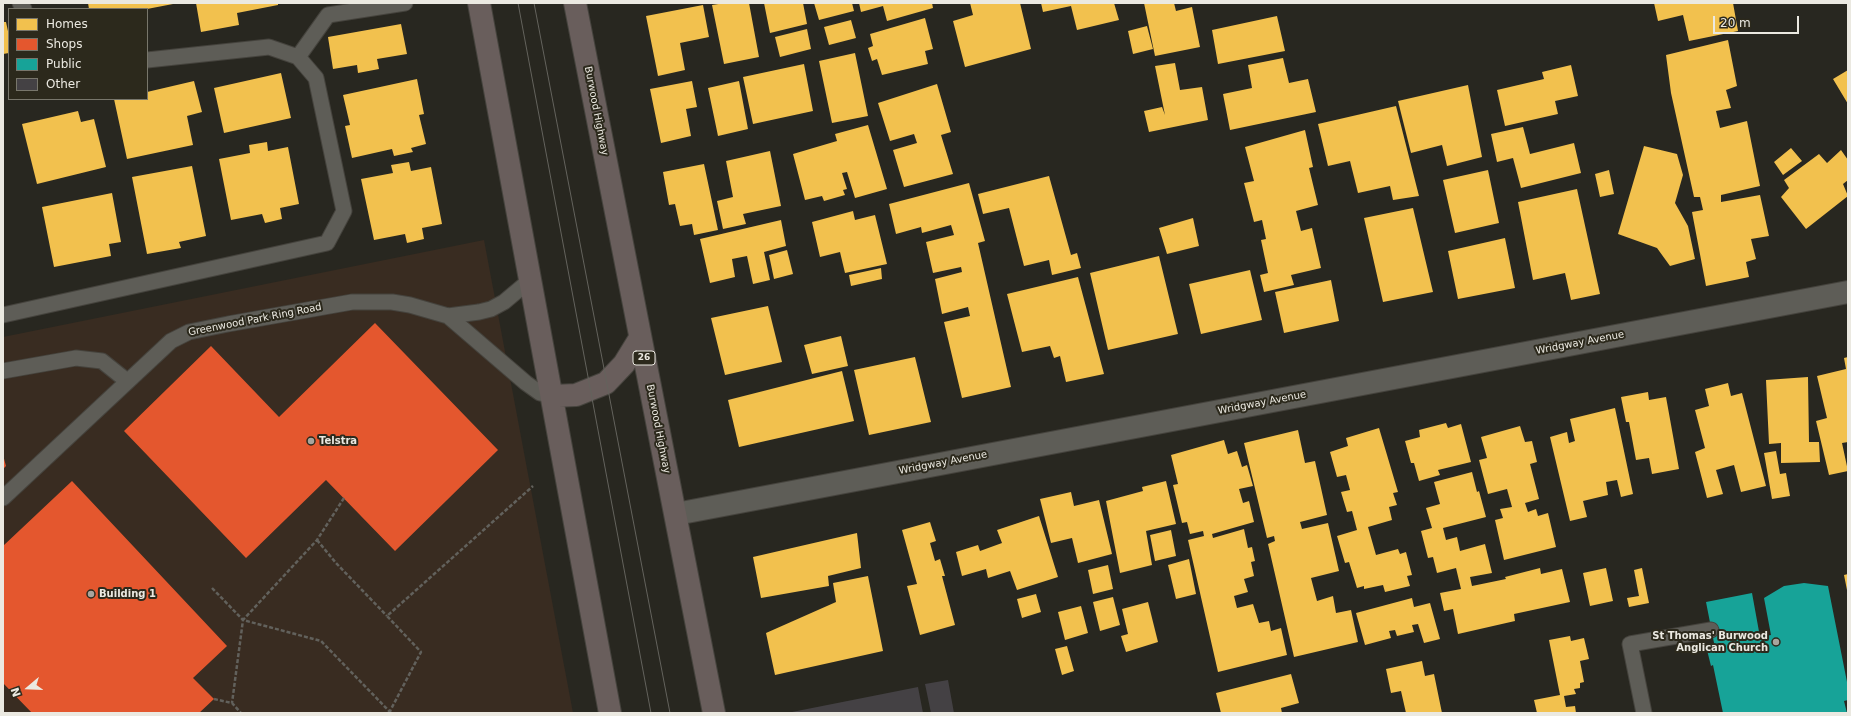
<!DOCTYPE html>
<html>
<head>
<meta charset="utf-8">
<style>
  body { margin:0 }
  #map { position:relative; width:1851px; height:716px; overflow:hidden; background:#282720; font-family:"DejaVu Sans",sans-serif }
  canvas { display:block }
  .frame { position:absolute; inset:0; border:4px solid #ebe9e1; pointer-events:none }
  .legend { position:absolute; left:8px; top:8px; width:140px; height:92px; box-sizing:border-box; background:#2c291c; border:1px solid #78766b; margin:0; padding:5px 7px; list-style:none; font-size:12px; color:#ebe9e1 }
  .legend li { display:flex; align-items:center; gap:8px; height:20px }
  .legend b { width:20px; border:1px solid #78766b }
  .north { position:absolute; left:8px; top:668px; width:40px; height:40px; -webkit-text-stroke:3px #2c291c; paint-order:stroke; rotate:251deg; font-size:11px; font-weight:700; line-height:16px; text-align:center; color:#ebe9e1 }
  .north::after { content:''; display:block; margin:auto; width:14px; height:18px; background:#ebe9e1; clip-path:polygon(50% 0,100% 100%,50% 72%,0 100%) }
  .scale { position:absolute; left:1713px; top:16px; width:86px; height:18px; box-sizing:border-box; border:2px solid #ebe9e1; border-top:0; padding-left:5px; font-size:12px; line-height:14px; white-space:nowrap; color:#ebe9e1; -webkit-text-stroke:3px #2c291c; paint-order:stroke }
</style>
</head>
<body>
<div id="map">
<canvas width="1851" height="716"></canvas>
<div class="frame"></div>
<ul class="legend">
<li><b style="height:11px;background:#f2c14e"></b>Homes</li>
<li><b style="height:11px;background:#e4572e"></b>Shops</li>
<li><b style="height:11px;background:#17a398"></b>Public</li>
<li><b style="height:11px;background:#444144"></b>Other</li>
</ul>
<div class="north">N</div>
<div class="scale">20 m</div>
</div>
<script>
const c = document.querySelector('canvas').getContext('2d');
c.lineJoin = 'round';
function paint(path, color) {
  c.fillStyle = color;
  c.fill(path, 'evenodd');
}
function shape(rows) {
  const path = new Path2D();
  for (const r of rows) {
    path.moveTo(r[0], r[1]);
    for (let i = 2; i < r.length; i += 2) path.lineTo(r[i], r[i + 1]);
  }
  return path;
}
function strokePath(path, color, width, dash) {
  c.strokeStyle = color;
  c.lineWidth = width;
  c.lineCap = dash ? 'butt' : 'round';
  c.setLineDash(dash || []);
  c.stroke(path);
}
function label(font, color, halo, rows, align = 'center') {
  c.font = font + ' "DejaVu Sans",sans-serif';
  c.lineWidth = 4;
  c.setLineDash([]);
  c.textBaseline = 'middle';
  c.strokeStyle = halo;
  c.fillStyle = color;
  for (const [text, x, y, turn = 0] of rows) {
    c.save();
    c.translate(x, y);
    c.rotate((+turn || 0) * Math.PI / 180);
    c.textAlign = isNaN(turn) ? turn : align;
    if (halo) c.strokeText(text, 0, 0);
    c.fillText(text, 0, 0);
    c.restore();
  }
}
paint(shape([
  [484,240,573,713,3,713,3,337]
]), '#392c21');
paint(shape([
  [88,3,173,3,173,4,147,9,89,9],
  [196,3,278,3,278,5,237,13,239,25,201,32],
  [725,3,749,3,759,57,724,64,712,5],
  [764,3,803,3,807,24,770,33],
  [814,3,852,3,854,11,819,20],
  [859,3,932,3,933,8,887,21,883,6,861,12],
  [970,3,1020,3,1031,49,965,67,953,21,973,15],
  [1041,3,1114,3,1119,20,1077,30,1071,6,1043,12],
  [1144,3,1174,3,1176,11,1192,7,1200,47,1155,56],
  [1654,3,1733,3,1738,31,1689,41,1683,15,1658,21],
  [703,5,709,37,680,43,685,70,658,76,646,16],
  [1277,16,1285,51,1218,64,1212,30],
  [925,18,933,49,925,51,928,64,882,75,877,59,872,61,868,48,873,46,870,34],
  [851,20,856,38,829,45,824,27],
  [3,22,6,22,9,36,9,53,3,54],
  [401,24,407,54,377,59,379,69,358,73,357,65,333,69,328,37],
  [1147,26,1153,49,1133,54,1128,31],
  [807,29,811,49,780,57,775,37],
  [1728,40,1737,86,1726,90,1731,108,1716,111,1720,128,1747,121,1760,186,1721,195,1721,202,1760,195,1769,236,1751,239,1756,259,1746,262,1749,277,1706,286,1692,212,1703,210,1700,197,1694,197,1671,93,1666,55],
  [855,53,868,116,832,123,819,61],
  [1283,58,1289,83,1308,79,1316,112,1230,130,1223,94,1252,88,1248,65],
  [1175,63,1180,90,1202,87,1208,120,1149,132,1144,111,1162,107,1165,115,1155,66],
  [804,64,813,111,753,124,743,77],
  [1571,65,1578,96,1555,101,1558,114,1505,126,1497,90,1544,79,1542,72],
  [1848,70,1848,104,1833,79],
  [281,73,291,118,224,133,214,88],
  [417,79,424,114,419,115,426,144,411,148,413,152,394,156,392,149,352,158,345,126,350,125,343,95],
  [194,81,202,112,187,116,193,145,127,159,114,99,147,99,147,92],
  [692,81,697,107,686,109,691,136,661,143,650,89],
  [739,81,748,129,718,136,708,88],
  [937,84,951,132,941,135,953,174,904,187,893,150,917,143,914,134,890,141,878,103],
  [1468,85,1482,157,1447,166,1442,145,1411,153,1398,101],
  [1396,106,1419,196,1393,200,1390,186,1358,193,1350,161,1328,166,1318,124],
  [78,111,81,122,94,119,106,167,37,184,22,124],
  [868,125,887,189,855,198,847,172,842,173,847,189,843,190,845,195,824,201,822,196,805,200,793,154,837,141,835,134],
  [1523,127,1530,154,1574,143,1581,173,1521,188,1513,158,1497,162,1491,134],
  [1305,130,1313,167,1309,168,1318,205,1296,211,1301,231,1312,228,1321,268,1291,275,1294,285,1264,292,1260,275,1268,273,1261,240,1266,239,1262,220,1254,222,1244,183,1254,181,1245,147],
  [267,142,268,151,288,147,299,204,280,208,282,219,265,223,262,214,231,220,219,159,250,153,249,145],
  [1644,146,1677,154,1683,175,1675,203,1688,226,1695,259,1670,266,1657,248,1618,234],
  [1791,148,1802,161,1783,175,1774,162],
  [1841,150,1848,160,1848,180,1843,184,1848,196,1806,229,1781,197,1789,188,1784,180,1819,154,1827,163],
  [770,151,781,206,743,214,746,224,723,229,717,201,733,197,726,161],
  [409,162,411,171,431,167,442,224,422,228,424,239,407,243,405,234,374,240,361,179,393,173,391,165],
  [704,164,718,230,694,235,692,224,680,226,675,204,669,205,663,172],
  [192,166,206,236,179,242,181,248,147,254,132,177],
  [1488,170,1499,223,1455,233,1443,180],
  [1609,170,1614,194,1600,197,1595,174],
  [1049,176,1071,255,1077,253,1081,268,1052,275,1049,260,1024,266,1009,208,983,214,978,194],
  [969,183,985,241,978,243,1011,387,962,398,944,322,970,316,968,307,942,314,935,279,962,272,961,267,933,273,926,242,954,235,951,225,922,233,921,227,896,234,889,204],
  [1577,189,1600,294,1571,300,1565,273,1533,280,1518,202],
  [112,193,121,242,109,244,111,256,54,267,42,207],
  [1413,208,1433,292,1383,302,1364,218],
  [853,211,855,220,875,215,887,264,845,273,840,252,820,257,812,222],
  [1193,218,1199,246,1167,254,1159,228],
  [781,220,786,246,764,252,770,280,753,284,747,256,732,259,735,277,710,283,700,239],
  [1505,238,1515,288,1458,299,1448,251],
  [787,250,793,274,774,279,769,255],
  [1159,256,1178,334,1108,350,1090,273],
  [881,268,882,279,851,286,849,275],
  [1250,270,1262,320,1201,334,1189,284],
  [1078,277,1104,374,1066,382,1060,356,1054,358,1050,346,1022,352,1007,294],
  [1331,280,1339,321,1284,333,1275,292],
  [768,306,782,362,725,375,711,318],
  [841,336,848,366,812,374,804,345],
  [915,357,931,422,869,435,854,370],
  [1848,357,1848,442,1842,443,1848,471,1829,475,1816,421,1827,418,1817,376,1846,369,1844,358],
  [842,371,854,421,739,447,728,400],
  [1808,377,1809,442,1819,442,1820,462,1781,463,1781,443,1769,444,1766,380],
  [1728,383,1731,396,1742,393,1766,486,1741,492,1734,465,1716,470,1723,494,1707,498,1695,452,1705,448,1695,410,1709,406,1705,389],
  [1648,392,1649,400,1666,397,1679,469,1652,474,1649,458,1636,460,1629,422,1626,422,1621,397],
  [1615,408,1633,494,1621,497,1617,480,1606,482,1608,495,1583,501,1587,517,1570,521,1550,437,1567,432,1569,443,1575,441,1570,419],
  [1446,423,1448,428,1461,424,1471,462,1438,470,1440,475,1419,481,1414,463,1411,463,1405,441,1420,437,1419,430],
  [1520,426,1525,442,1532,441,1537,462,1530,464,1539,499,1525,503,1528,512,1536,509,1538,516,1548,513,1556,547,1504,560,1495,520,1503,518,1500,509,1512,507,1507,489,1488,494,1479,460,1487,458,1481,437],
  [1379,428,1398,492,1393,493,1397,505,1389,507,1392,520,1368,527,1376,555,1398,549,1400,554,1406,552,1412,575,1407,576,1410,586,1385,592,1383,585,1364,589,1364,586,1357,588,1349,562,1345,563,1337,536,1357,530,1352,511,1347,512,1341,492,1350,490,1346,475,1337,477,1330,452,1348,446,1346,438],
  [1298,430,1305,463,1315,461,1327,515,1300,522,1302,529,1328,523,1339,571,1311,578,1317,601,1333,596,1336,613,1351,610,1358,642,1294,657,1268,544,1275,541,1274,536,1267,538,1244,443],
  [1224,440,1228,454,1237,451,1242,467,1247,465,1253,486,1239,489,1243,503,1249,501,1254,522,1212,534,1213,538,1244,529,1248,548,1252,547,1255,561,1251,562,1254,576,1244,579,1248,592,1234,596,1237,608,1253,604,1259,623,1269,621,1271,631,1281,628,1287,655,1218,672,1188,540,1204,536,1203,531,1190,534,1187,522,1182,523,1173,485,1178,484,1171,455],
  [1776,451,1780,474,1786,473,1790,496,1772,499,1764,453],
  [1472,472,1477,492,1479,491,1486,517,1443,528,1446,540,1457,537,1460,551,1485,544,1492,573,1470,577,1472,586,1506,579,1505,577,1540,568,1541,574,1562,569,1570,602,1514,614,1515,621,1458,634,1453,609,1444,611,1440,593,1461,589,1456,568,1437,573,1433,557,1428,558,1421,531,1432,528,1426,508,1440,504,1434,482],
  [1166,481,1176,524,1146,531,1152,565,1120,573,1106,501,1143,491,1142,487],
  [1071,492,1074,506,1099,500,1112,554,1078,563,1072,538,1051,543,1040,499],
  [1039,516,1058,577,1017,590,1010,571,988,578,986,569,962,576,956,552,978,545,980,551,1002,543,997,530],
  [930,522,936,541,930,543,935,561,940,559,945,576,942,576,955,625,920,635,907,586,917,584,902,530],
  [1171,530,1176,556,1155,561,1150,535],
  [857,533,861,568,828,576,829,586,761,598,753,557],
  [1189,559,1196,594,1176,599,1168,565],
  [1108,565,1113,589,1093,594,1088,570],
  [1606,568,1613,601,1590,606,1583,573],
  [1642,568,1649,603,1629,607,1627,598,1639,596,1634,570],
  [1848,574,1848,590,1847,590,1844,575],
  [868,576,883,651,775,675,766,633,836,602,833,583],
  [1036,594,1041,612,1022,618,1017,599],
  [1113,597,1120,625,1100,631,1093,602],
  [1412,598,1414,607,1430,603,1440,639,1424,643,1418,624,1412,625,1414,632,1397,636,1395,630,1389,631,1391,638,1365,645,1356,613],
  [1148,602,1158,642,1126,652,1121,636,1128,634,1122,609],
  [1081,606,1088,633,1065,640,1058,612],
  [1570,636,1571,641,1584,638,1589,659,1580,661,1584,682,1580,683,1580,688,1574,689,1576,694,1564,696,1566,707,1575,706,1576,713,1537,713,1534,700,1560,695,1549,640],
  [1067,646,1074,671,1062,675,1055,649],
  [1422,661,1425,676,1434,674,1442,713,1406,713,1401,691,1391,693,1386,669],
  [1291,674,1299,703,1281,708,1282,713,1221,713,1216,693]
]), '#f2c14e');
paint(shape([
  [375,323,498,450,395,551,326,480,246,558,124,431,211,346,279,417],
  [3,455,6,466,3,469],
  [72,481,227,646,193,678,214,699,199,713,32,713,3,683,3,546]
]), '#e4572e');
paint(shape([
  [1804,583,1828,586,1848,687,1848,700,1844,701,1847,713,1723,713,1713,665,1711,666,1707,650,1715,648,1706,602,1752,593,1760,637,1771,635,1764,598,1784,586]
]), '#17a398');
paint(shape([
  [948,680,954,713,931,713,925,684],
  [918,687,923,713,792,713,792,712]
]), '#444144');
const service = shape([
  [20,3,24,9],
  [298,57,328,15,405,3],
  [3,315,327,243,344,211,316,78,298,57,269,47,147,60],
  [448,316,479,312,491,309,504,302,529,281],
  [3,371,76,358,102,361,127,381],
  [3,498,171,341,189,332,228,324,352,302,392,302,410,305,448,316,526,383,540,393,553,396],
  [1644,713,1630,644,1711,630]
]);
const minor = shape([
  [676,514,1848,292]
]);
const trunk = shape([
  [479,3,610,713],
  [575,3,714,713],
  [553,396,576,395,606,383,624,364,640,338]
]);
strokePath(service, '#45433d', 17);
strokePath(minor, '#45433d', 24);
strokePath(trunk, '#45433d', 24);
strokePath(shape([
  [344,498,317,540,243,620,321,641,391,713],
  [317,540,336,563,387,616],
  [212,588,243,620,232,703],
  [214,699,232,703,241,713],
  [389,713,421,652,387,616,533,486]
]), '#62615c', 2.5, [4, 2]);
strokePath(service, '#5e5d57', 15);
strokePath(minor, '#5e5d57', 22);
strokePath(trunk, '#695e5c', 22);
strokePath(shape([
  [518,3,651,713],
  [534,3,670,713]
]), '#64635d', 1);
for (const [x, y, r, color] of [
  [311,441,4,"#a7a59d"],
  [91,594,4,"#a7a59d"],
  [1776,642,4,"#a7a59d"]
]) {
  const dot = new Path2D();
  dot.arc(x, y, r, 0, 2 * Math.PI);
  c.fillStyle = color;
  c.fill(dot);
  strokePath(dot, '#2c291c', 1.5);
}
for (const [x, y, w] of [
  [644,358,22]
]) {
  const box = new Path2D();
  box.roundRect(x - w / 2, y - 7, w, 14, 3);
  c.fillStyle = '#2c291c';
  c.fill(box);
  strokePath(box, '#ebe9e1', 1);
}
label('bold 9px', '#ebe9e1', null, [
  ["26",644,358]
]);
label('10px', '#ebe9e1', '#2c291c', [
  ["Burwood Highway",596,111,79],
  ["Greenwood Park Ring Road",255,320,-11],
  ["Wridgway Avenue",1580,343,-11],
  ["Wridgway Avenue",1262,403,-11],
  ["Burwood Highway",658,429,79],
  ["Wridgway Avenue",943,463,-11]
]);
label('bold 10px', '#ebe9e1', '#2c291c', [
  ["Telstra",319,441],
  ["Building 1",99,594],
  ["St Thomas' Burwood",1768,636,"right"],
  ["Anglican Church",1768,648,"right"]
], 'left');
</script>
</body>
</html>
